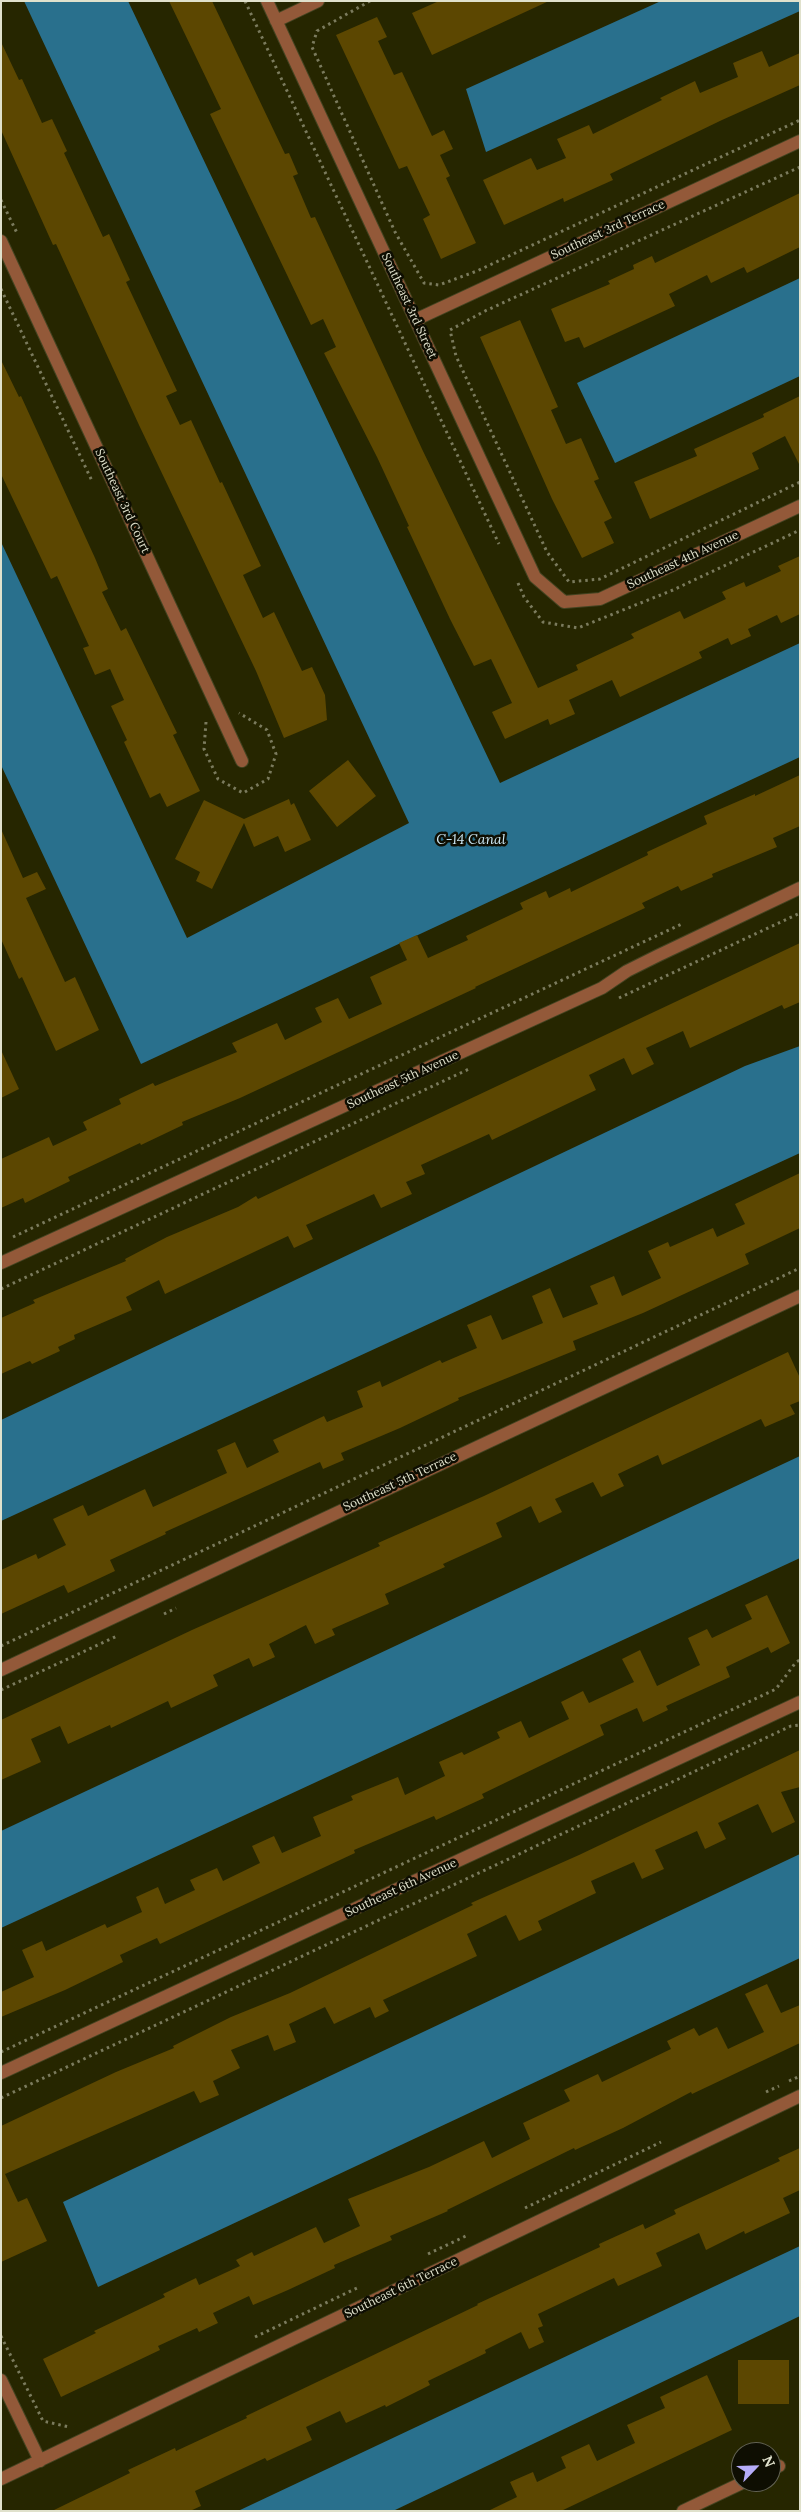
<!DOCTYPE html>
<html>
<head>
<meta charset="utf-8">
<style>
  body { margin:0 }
  #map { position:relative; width:801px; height:2512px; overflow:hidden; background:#262600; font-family:Lora,serif }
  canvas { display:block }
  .frame { position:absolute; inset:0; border:2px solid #e0e1cc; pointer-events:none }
  .north { position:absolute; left:731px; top:2442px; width:50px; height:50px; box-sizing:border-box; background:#0e0e02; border:1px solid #626253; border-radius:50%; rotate:66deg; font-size:14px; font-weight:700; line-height:20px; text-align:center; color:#e0e1cc }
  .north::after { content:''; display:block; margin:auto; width:18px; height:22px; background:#b5acf8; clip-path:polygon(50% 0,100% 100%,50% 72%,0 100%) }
</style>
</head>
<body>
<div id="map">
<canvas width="801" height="2512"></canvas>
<div class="frame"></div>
<div class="north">N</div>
</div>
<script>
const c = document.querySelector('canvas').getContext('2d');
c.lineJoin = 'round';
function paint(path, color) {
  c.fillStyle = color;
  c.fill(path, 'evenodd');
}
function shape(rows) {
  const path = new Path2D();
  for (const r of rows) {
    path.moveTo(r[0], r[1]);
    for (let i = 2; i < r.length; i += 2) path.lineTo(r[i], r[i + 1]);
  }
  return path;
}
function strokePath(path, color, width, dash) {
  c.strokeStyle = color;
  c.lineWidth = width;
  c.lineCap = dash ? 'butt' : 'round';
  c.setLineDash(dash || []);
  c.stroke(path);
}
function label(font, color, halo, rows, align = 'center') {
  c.font = font + ' Lora,serif';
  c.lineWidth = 5;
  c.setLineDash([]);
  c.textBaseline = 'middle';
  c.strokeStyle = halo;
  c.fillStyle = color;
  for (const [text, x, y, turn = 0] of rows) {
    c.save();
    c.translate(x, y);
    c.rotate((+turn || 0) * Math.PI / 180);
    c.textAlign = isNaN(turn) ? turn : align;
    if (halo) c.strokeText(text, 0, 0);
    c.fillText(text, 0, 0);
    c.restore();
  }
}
paint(shape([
  [24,1,128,1,500,783,800,643,800,757,141,1064,1,765,1,542,187,938,409,823],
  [661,1,800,1,800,11,486,152,466,89],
  [800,278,800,376,615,463,577,383],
  [800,1046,800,1153,1,1521,1,1420,745,1066],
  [800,1456,800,1558,1,1928,1,1831],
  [800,1854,800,1958,98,2287,63,2202],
  [800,2246,800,2316,393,2511,238,2511]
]), '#29708d');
paint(shape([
  [169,1,212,1,285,154,289,153,298,174,293,176,311,218,315,217,422,449,538,688,578,670,576,665,634,638,631,634,680,611,684,619,726,599,722,592,744,582,746,587,781,571,778,566,800,556,800,614,781,623,777,615,748,629,751,636,731,645,728,638,699,652,702,658,620,697,612,680,569,700,575,714,550,725,548,719,505,739,492,712,512,703,491,659,474,666,450,619,407,527,409,526,377,457,324,353,336,347,323,319,311,325,210,114,221,109],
  [439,1,549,1,432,55,412,13],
  [377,17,387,37,378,41,394,75,402,72,432,136,444,130,453,149,440,155,450,176,446,178,476,243,441,259,423,219,430,215,407,166,399,169,336,35],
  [1,42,19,80,22,79,42,123,52,119,67,151,64,153,103,237,109,234,130,280,126,282,177,391,166,396,180,425,191,420,220,483,222,482,261,566,243,575,263,618,274,612,302,671,312,667,325,695,327,720,284,738,256,671,139,425,56,244,53,245,1,130],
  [762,51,769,67,800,53,800,85,722,120,610,174,613,180,564,202,563,198,504,225,483,180,531,158,537,170,566,158,557,139,589,125,593,134,662,100,660,98,695,81,700,93,738,77,733,63],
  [800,193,800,247,747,273,744,267,711,283,707,275,669,294,675,306,584,348,579,337,565,342,551,309,610,284,608,281,634,269,633,265,652,256,655,263],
  [520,320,558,407,551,410,566,444,581,438,599,479,594,481,612,518,604,522,614,543,582,558,552,499,480,337],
  [1,360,19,397,21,396,95,558,108,589,102,592,121,631,126,628,177,733,173,735,200,791,167,807,160,793,150,798,124,742,127,740,111,706,124,700,110,669,95,675,83,648,89,646,57,576,51,579,1,474],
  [800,396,800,466,785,436,752,453,759,469,650,519,634,482,697,456,694,449,764,417,763,414],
  [348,760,376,796,337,827,309,791],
  [800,775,800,826,773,838,777,847,712,874,713,877,681,891,678,886,642,903,645,908,475,987,476,988,240,1098,182,1122,183,1125,141,1145,140,1143,68,1177,70,1181,25,1203,23,1198,1,1208,1,1159,49,1137,53,1146,87,1130,83,1122,121,1104,119,1099,153,1083,155,1086,237,1052,232,1043,277,1023,285,1040,322,1022,315,1008,338,998,349,1019,382,1004,370,977,407,960,399,943,417,935,428,958,468,940,466,936,523,909,520,903,546,891,549,898,570,888,571,892,648,855,647,852,707,824,704,816,755,794,755,796],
  [289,799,291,805,294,803,311,840,285,852,278,836,254,847,244,823,212,889,196,881,200,872,175,859,204,800,244,819],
  [1,829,23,878,37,872,46,889,26,898,65,982,75,977,99,1030,56,1051,22,977,19,979,1,939],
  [800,943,800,1002,784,1009,782,1005,690,1048,683,1031,646,1048,654,1064,632,1075,624,1058,589,1075,596,1090,492,1140,489,1134,421,1165,425,1174,406,1182,412,1194,381,1208,374,1194,306,1225,313,1239,294,1248,288,1236,165,1294,159,1280,126,1297,132,1310,74,1335,75,1339,58,1347,60,1351,32,1364,30,1361,1,1374,1,1318,35,1303,33,1300,126,1261,125,1259,167,1237,238,1207,256,1196,258,1199],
  [1,1050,19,1089,1,1098],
  [800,1173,800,1228,745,1254,749,1264,643,1313,573,1341,576,1350,458,1398,459,1400,400,1428,341,1453,344,1460,323,1469,320,1462,165,1532,166,1534,110,1560,115,1571,68,1593,64,1585,1,1614,1,1570,36,1554,38,1559,66,1545,53,1519,83,1505,88,1516,145,1489,153,1507,227,1473,217,1450,235,1442,247,1468,279,1452,273,1440,324,1416,327,1422,363,1407,357,1391,380,1381,382,1387,440,1360,442,1363,477,1348,467,1325,491,1315,502,1340,543,1323,532,1296,550,1288,563,1318,598,1304,590,1286,614,1276,622,1296,661,1278,648,1251,668,1242,670,1247,713,1228,717,1237,745,1224,735,1204],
  [788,1352,800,1378,800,1401,790,1405,795,1414,765,1427,761,1419,662,1465,658,1455,618,1474,624,1486,601,1497,593,1482,555,1499,562,1512,539,1523,531,1506,496,1523,502,1537,443,1564,445,1567,385,1594,389,1604,332,1629,335,1635,315,1644,306,1625,269,1644,275,1657,253,1667,249,1658,213,1675,218,1686,171,1708,168,1701,111,1728,110,1725,68,1744,60,1726,31,1739,41,1762,1,1780,1,1720,192,1630,380,1546,378,1543,484,1496],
  [767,1595,790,1643,771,1653,768,1647,726,1667,730,1677,666,1706,668,1710,643,1722,637,1708,600,1725,604,1735,482,1794,484,1798,436,1820,434,1816,354,1850,355,1853,160,1944,157,1938,120,1955,123,1962,65,1990,1,2017,1,1992,34,1977,22,1950,42,1941,46,1951,105,1924,107,1928,142,1912,136,1897,158,1887,165,1904,195,1890,190,1880,217,1868,223,1881,260,1863,252,1846,274,1836,282,1853,321,1836,313,1817,353,1800,351,1796,398,1777,405,1795,445,1776,439,1762,462,1752,464,1755,500,1738,497,1732,521,1721,529,1738,569,1719,561,1702,583,1691,589,1703,634,1682,622,1659,640,1650,657,1686,700,1665,688,1638,707,1629,712,1638,752,1619,745,1605],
  [800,1750,800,1787,781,1792,795,1822,772,1833,758,1804,718,1823,726,1839,705,1849,697,1831,655,1850,664,1869,642,1879,634,1862,591,1881,596,1893,538,1921,542,1930,519,1941,506,1915,467,1934,477,1956,383,2000,389,2011,375,2018,370,2007,334,2024,325,2007,289,2024,296,2042,274,2051,268,2035,231,2050,240,2068,213,2081,219,2095,200,2103,194,2091,5,2174,18,2202,27,2198,47,2241,1,2262,1,2126,116,2072,174,2048,173,2046,231,2017,290,1993,473,1905,471,1903,579,1855],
  [767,1984,781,2013,800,2005,800,2043,692,2094,691,2092,623,2128,575,2150,574,2148,447,2210,448,2211,390,2236,392,2240,334,2265,335,2268,288,2290,253,2305,249,2296,213,2313,218,2323,199,2332,197,2328,158,2346,160,2350,61,2397,43,2359,96,2333,94,2331,165,2297,163,2294,196,2278,199,2285,240,2266,236,2260,252,2252,254,2256,316,2227,324,2243,360,2226,348,2199,429,2167,484,2141,492,2158,530,2139,523,2123,570,2101,564,2090,598,2074,602,2082,671,2049,667,2041,694,2028,699,2036,717,2027,728,2049,764,2032,745,1994],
  [800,2148,800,2190,783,2198,790,2213,745,2234,744,2231,706,2250,699,2233,656,2253,662,2266,618,2286,614,2278,538,2314,543,2326,538,2328,544,2342,529,2349,521,2332,485,2350,486,2353,428,2381,430,2385,386,2407,385,2405,346,2423,340,2411,306,2427,312,2440,267,2461,265,2458,195,2491,201,2506,190,2511,52,2511,130,2473,128,2470,175,2448,176,2451,247,2418,246,2416,478,2305,477,2304,600,2247,599,2244,643,2224,645,2229,676,2214,674,2210,780,2161,778,2158],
  [738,2360,789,2360,789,2404,738,2404],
  [707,2375,732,2430,561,2511,488,2511,517,2497,510,2482,533,2472,537,2482,566,2468,561,2457,589,2444,597,2461,635,2443,627,2425,665,2408,660,2397]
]), '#5c4701');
const minor = shape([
  [267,1,535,577,564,602,600,599,800,506],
  [276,21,318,1],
  [1,241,242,761],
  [415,320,800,141],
  [1,1263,602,988,627,971,657,956,800,888],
  [1,1670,800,1296],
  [1,2073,800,1702],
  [1,2380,40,2461],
  [771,2469,779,2466],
  [1,2479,800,2096],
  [683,2511,744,2482]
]);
strokePath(minor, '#444421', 14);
strokePath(shape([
  [245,1,499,544],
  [370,1,317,31,312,47,395,232,424,283,439,285,477,271,800,120],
  [800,167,485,311,450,330,456,356,547,552,569,582,600,579,800,482],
  [1,200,17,233],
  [1,289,92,481],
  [518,583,524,597,543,622,578,628,673,590,800,530],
  [206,722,204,749,218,779,243,793,268,779,276,754,267,730,239,713],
  [619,998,800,913],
  [13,1237,684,923],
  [1,1289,469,1069],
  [164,1614,176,1608],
  [1,1646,800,1268],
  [1,1690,117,1636],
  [1,2052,776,1689,796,1662,800,1660],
  [789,2081,800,2076],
  [766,2092,779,2086],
  [1,2098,791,1726,800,1725],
  [525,2208,661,2142],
  [428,2254,468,2235],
  [1,2336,43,2421,69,2427],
  [255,2337,359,2287]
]), '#7b7b5d', 3, [2.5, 4]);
strokePath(minor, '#935939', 12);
label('12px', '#e0e1cc', '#0e0e02', [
  ["Southeast 3rd Terrace",608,230,-25],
  ["Southeast 3rd Street",409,306,65],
  ["Southeast 3rd Court",122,501,65],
  ["Southeast 4th Avenue",683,560,-25],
  ["Southeast 5th Avenue",403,1080,-25],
  ["Southeast 5th Terrace",400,1482,-25],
  ["Southeast 6th Avenue",401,1888,-25],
  ["Southeast 6th Terrace",401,2288,-26]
]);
label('italic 14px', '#cbe6f3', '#0e0e02', [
  ["C-14 Canal",471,840]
]);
</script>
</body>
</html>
